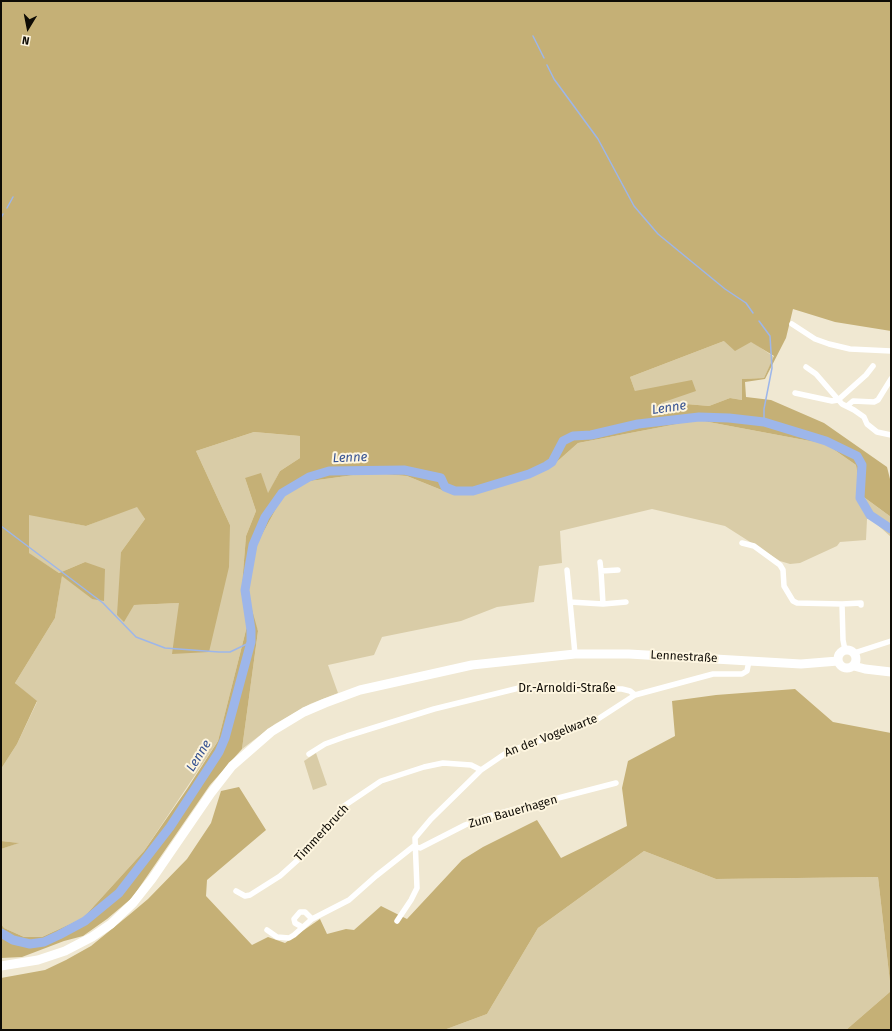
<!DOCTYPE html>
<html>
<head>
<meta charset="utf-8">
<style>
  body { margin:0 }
  #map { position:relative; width:892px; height:1031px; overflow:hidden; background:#f0e8d2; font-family:"Fira Sans",sans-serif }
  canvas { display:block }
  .frame { position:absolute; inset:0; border:2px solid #0e0b05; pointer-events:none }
  .north { position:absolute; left:8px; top:8px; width:40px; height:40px; -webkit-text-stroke:3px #fdf5df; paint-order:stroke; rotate:190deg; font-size:11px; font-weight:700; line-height:16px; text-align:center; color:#0e0b05 }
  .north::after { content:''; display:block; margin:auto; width:14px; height:18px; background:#0e0b05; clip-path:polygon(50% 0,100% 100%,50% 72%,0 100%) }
</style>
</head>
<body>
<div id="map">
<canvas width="892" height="1031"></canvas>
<div class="frame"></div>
<div class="north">N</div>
</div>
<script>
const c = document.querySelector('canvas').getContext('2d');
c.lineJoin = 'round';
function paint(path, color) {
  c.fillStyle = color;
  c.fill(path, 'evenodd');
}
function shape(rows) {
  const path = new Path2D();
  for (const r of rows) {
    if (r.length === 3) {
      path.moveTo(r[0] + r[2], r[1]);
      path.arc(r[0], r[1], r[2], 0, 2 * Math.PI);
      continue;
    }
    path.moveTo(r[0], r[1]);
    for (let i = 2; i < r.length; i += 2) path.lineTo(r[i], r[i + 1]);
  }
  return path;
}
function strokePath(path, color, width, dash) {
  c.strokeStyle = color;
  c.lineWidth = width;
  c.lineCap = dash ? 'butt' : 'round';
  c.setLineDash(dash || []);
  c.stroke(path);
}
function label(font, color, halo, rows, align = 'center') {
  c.font = font + ' "Fira Sans",sans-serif';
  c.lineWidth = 4;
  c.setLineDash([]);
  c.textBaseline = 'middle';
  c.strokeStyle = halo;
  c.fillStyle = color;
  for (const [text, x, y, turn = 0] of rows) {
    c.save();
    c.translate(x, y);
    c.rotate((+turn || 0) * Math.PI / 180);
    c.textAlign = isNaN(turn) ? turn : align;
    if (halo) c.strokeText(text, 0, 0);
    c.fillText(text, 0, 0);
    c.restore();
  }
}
paint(shape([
  [724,341,751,341,774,357,764,378,742,379,742,400,730,398,709,406,686,404,666,411,660,403,635,391,630,377],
  [698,420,826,444,856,465,861,495,891,517,891,537,871,519,867,519,866,540,840,542,837,546,800,563,790,564,780,561,725,526,652,509,560,531,562,563,539,566,534,602,497,607,461,621,382,637,374,655,328,665,338,693,310,704,275,724,242,749,258,631,241,589,247,626,218,741,144,851,83,918,42,937,24,937,4,928,1,924,1,849,18,843,1,841,1,769,17,744,37,702,15,683,55,618,62,575,92,599,85,562,59,573,28,553,29,514,86,526,137,506,145,519,121,552,134,605,179,603,230,525,196,451,254,432,300,436,300,458,280,471,268,494,245,478,256,511,246,536,242,585,248,586,258,542,283,496,310,481,369,473,407,476,454,495,500,485,551,467,578,443],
  [316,753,327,785,313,790,304,761],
  [644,851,716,879,878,877,891,991,846,1030,444,1030,487,1014,538,928]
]), '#d9cca7');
paint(shape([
  [1,1,891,1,891,331,835,322,793,309,786,338,765,379,745,382,746,397,771,400,824,423,887,467,891,483,891,517,861,495,856,465,826,444,698,420,578,443,551,467,500,485,454,495,407,476,369,473,310,481,283,496,258,542,248,586,242,585,246,536,256,511,245,478,261,473,268,493,280,471,300,458,300,436,254,432,196,451,230,525,229,567,209,652,172,654,179,603,134,605,124,622,117,615,121,552,145,519,137,507,86,526,29,515,29,553,59,573,85,562,105,569,104,601,92,599,62,576,55,618,15,683,37,701,17,744,1,769],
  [724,341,735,351,751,342,774,356,764,378,742,379,742,400,730,398,709,406,686,404,666,411,661,403,696,391,692,380,635,391,630,377],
  [241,589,246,589,258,631,242,749,210,785,132,898,107,919,83,936,64,941,22,957,1,958,1,924,4,928,24,937,42,937,83,918,144,851,187,789,218,741,247,626],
  [795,689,833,722,891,733,891,1030,846,1030,891,991,878,877,716,879,644,851,538,928,487,1014,444,1030,1,1030,1,978,45,970,66,960,91,946,129,915,148,899,187,859,211,823,221,791,239,787,266,830,207,880,206,896,252,945,268,937,285,943,320,919,327,934,346,929,354,930,381,906,407,919,462,860,483,847,537,820,561,858,627,826,622,788,628,761,675,736,672,701,716,695],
  [1,841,19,843,1,849]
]), '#c5b076');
strokePath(shape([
  [533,36,544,58],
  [547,65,554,79,598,139,634,206,658,234,725,289,746,303,753,313],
  [7,208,13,197],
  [1,218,3,214],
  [759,321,770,336,772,368,764,409,764,422],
  [1,526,103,603,136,637,165,648,219,652,230,652,251,642]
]), '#9db6ea', 1.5);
strokePath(shape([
  [1,933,13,940,30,944,44,942,59,935,85,921,119,893,170,827,219,752,225,738,251,642,251,630,245,590,253,545,265,517,282,493,309,477,329,471,404,470,441,478,445,487,455,491,473,491,529,474,546,466,552,462,563,441,573,436,591,435,638,424,699,417,729,418,764,422,826,441,857,456,862,465,860,498,870,515,891,529]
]), '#9db6ea', 9);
strokePath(shape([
  [792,324,815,339,829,344,850,349,891,351],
  [806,367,816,374,842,404,854,410,864,417,867,424,877,432,891,435],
  [795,393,832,401,838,400,866,375,873,366],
  [847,406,853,401,874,402,878,400,891,379],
  [742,543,754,546,780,565,783,570,784,586,793,601,797,603,842,604,843,640,845,650],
  [600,562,601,571],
  [567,570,575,654],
  [570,602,603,604,626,602],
  [603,604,601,571,618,570],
  [842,604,861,603,861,605],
  [854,653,891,641],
  [309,754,325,744,347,736,434,709,519,688,622,689,630,691,635,695,713,674,742,674,747,671,749,661],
  [414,846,420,848,465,825,485,817,616,783],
  [236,891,245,896,250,895,280,876,310,849,320,834,344,806,381,781,424,767,443,763,471,765,481,770],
  [397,921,411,900,417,888,415,838,431,819,481,770,509,751,572,730,598,719,635,695],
  [302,927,295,923,294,919,300,912,305,912,312,919],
  [267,930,277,937,289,938,294,935,312,919,349,900,376,876,414,846]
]), '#fff', 5.5);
strokePath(shape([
  [847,659,9],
  [854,666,865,669,891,672],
  [1,966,38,960,65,951,92,937,111,924,133,903,152,879,211,793,232,766,271,732,304,712,325,703,360,690,472,665,575,654,629,654,801,664,838,661]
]), '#fff', 9);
label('12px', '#0e0b05', '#fdf5df', [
  ["Lennestraße",684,657,3],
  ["Dr.-Arnoldi-Straße",567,689],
  ["An der Vogelwarte",551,736,-21],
  ["Zum Bauerhagen",513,812,-16],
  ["Timmerbruch",322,833,-47]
]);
label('italic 13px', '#375392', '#fdf5df', [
  ["Lenne",669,408,-8],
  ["Lenne",350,458,-2],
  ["Lenne",199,756,-58]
]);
</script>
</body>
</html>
